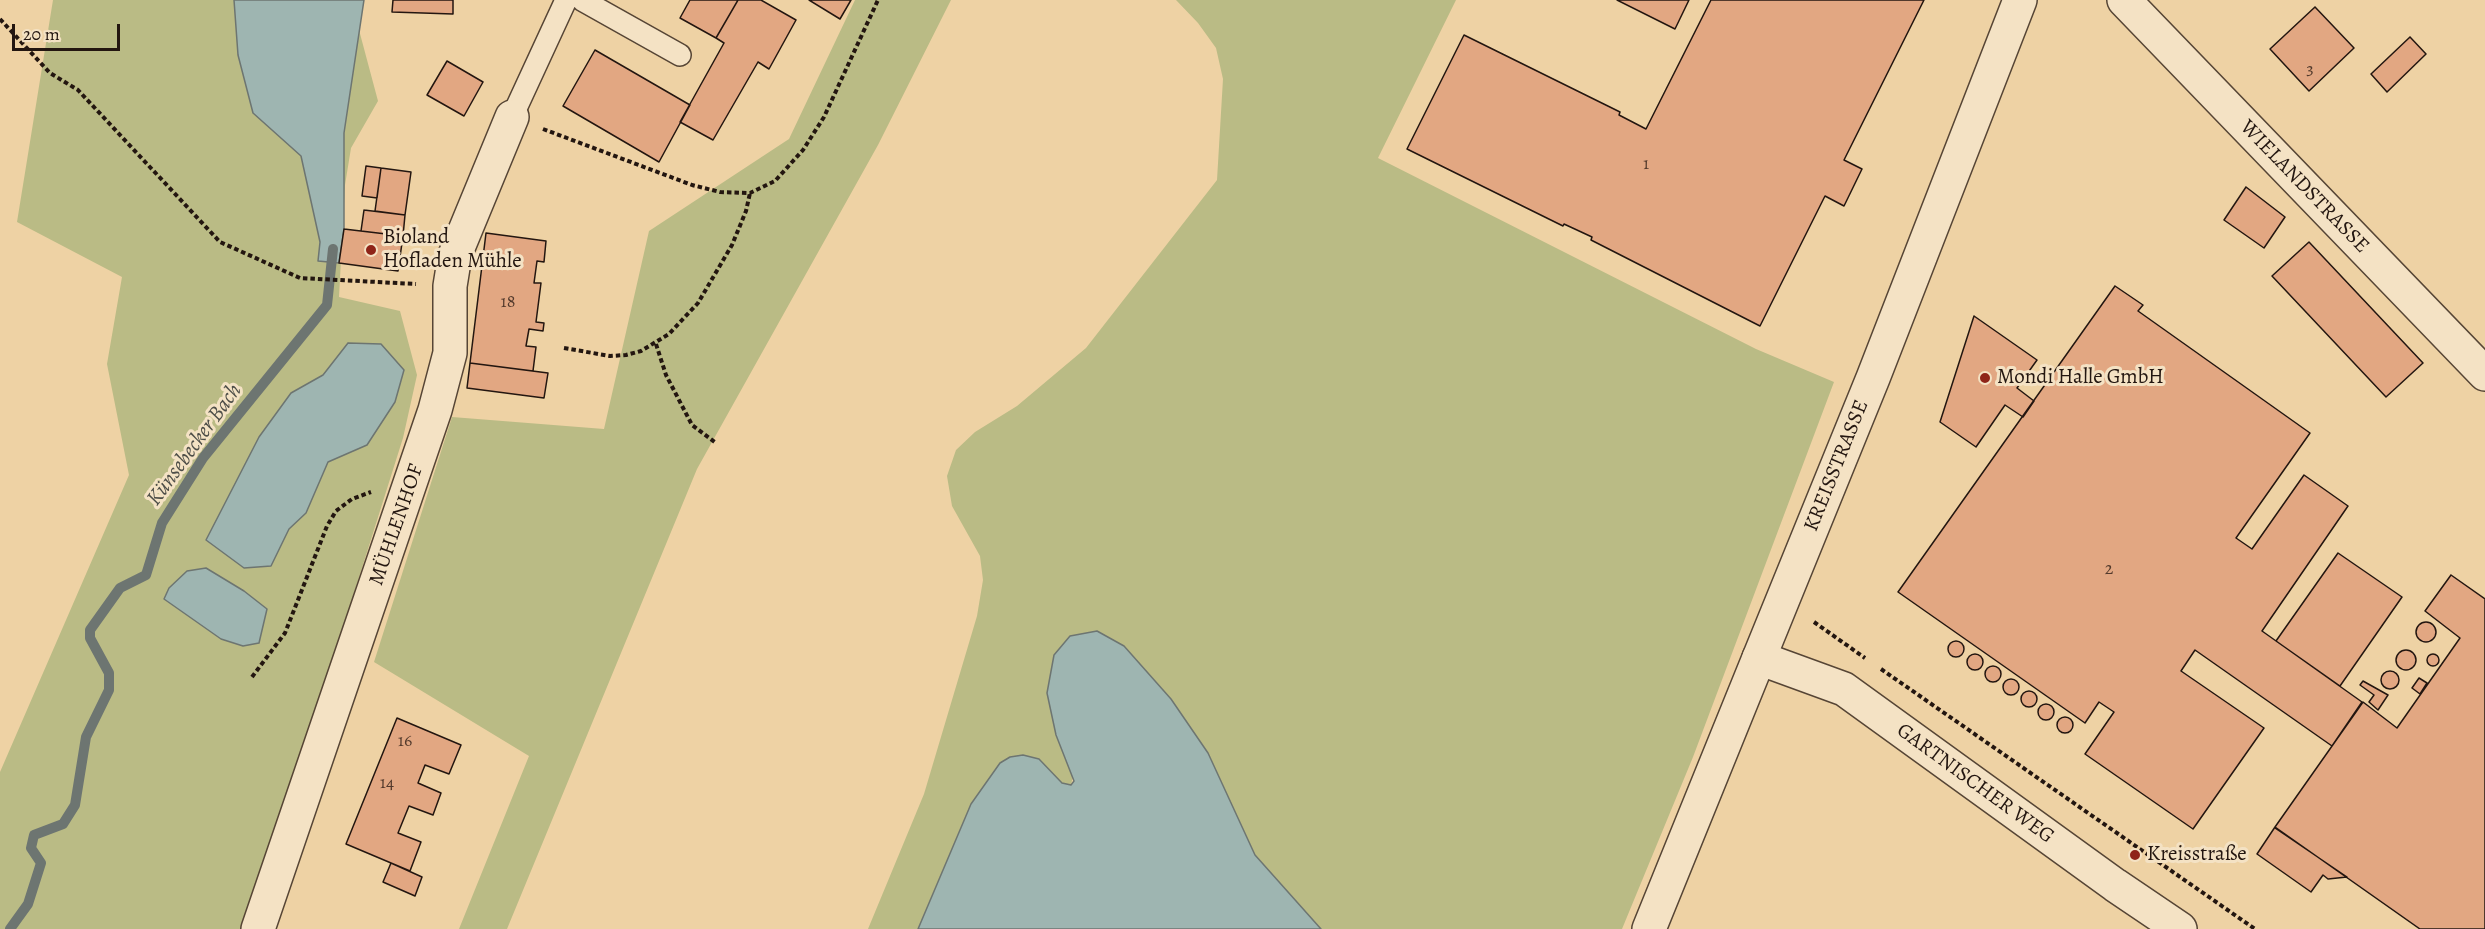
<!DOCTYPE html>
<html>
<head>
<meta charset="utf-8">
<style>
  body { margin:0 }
  #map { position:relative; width:2485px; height:929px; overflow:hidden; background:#eed2a4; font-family:Alegreya,serif }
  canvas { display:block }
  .scale { position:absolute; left:12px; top:24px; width:108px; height:27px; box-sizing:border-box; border:3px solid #231610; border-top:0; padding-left:8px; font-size:18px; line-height:21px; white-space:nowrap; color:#231610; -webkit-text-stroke:4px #f4e2c4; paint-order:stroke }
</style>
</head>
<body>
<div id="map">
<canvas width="2485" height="929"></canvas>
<div class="scale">20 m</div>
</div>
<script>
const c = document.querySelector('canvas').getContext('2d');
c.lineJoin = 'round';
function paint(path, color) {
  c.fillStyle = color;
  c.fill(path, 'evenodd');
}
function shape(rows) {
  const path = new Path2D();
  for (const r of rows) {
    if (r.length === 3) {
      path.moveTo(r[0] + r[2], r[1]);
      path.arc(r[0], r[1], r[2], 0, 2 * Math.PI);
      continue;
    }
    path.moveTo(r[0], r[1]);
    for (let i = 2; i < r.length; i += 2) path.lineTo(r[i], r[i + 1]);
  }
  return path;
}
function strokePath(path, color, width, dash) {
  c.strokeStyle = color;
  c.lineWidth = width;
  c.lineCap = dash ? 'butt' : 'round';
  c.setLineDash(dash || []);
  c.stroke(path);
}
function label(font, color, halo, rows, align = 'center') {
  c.font = font + ' Alegreya,serif';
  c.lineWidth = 6;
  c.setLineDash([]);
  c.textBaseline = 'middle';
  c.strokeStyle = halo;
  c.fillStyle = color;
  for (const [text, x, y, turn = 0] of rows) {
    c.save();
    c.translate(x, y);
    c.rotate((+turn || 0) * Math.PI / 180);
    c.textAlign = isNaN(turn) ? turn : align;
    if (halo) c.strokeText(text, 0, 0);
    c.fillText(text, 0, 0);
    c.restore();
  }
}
paint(shape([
  [53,0,351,0,378,101,351,148,345,185,339,297,400,311,417,375,403,438,248,929,0,929,0,772,129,475,107,364,122,277,17,222],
  [855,0,951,0,878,145,697,469,507,929,459,929,529,756,374,662,452,417,604,429,649,231,789,139],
  [1176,0,1456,0,1378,158,1756,349,1834,382,1693,757,1622,929,1321,929,1255,855,1208,753,1171,699,1124,646,1054,655,1047,693,1056,735,1073,776,1071,785,1062,783,1039,759,1023,755,1010,757,971,804,918,929,868,929,924,794,977,616,983,580,980,556,952,506,947,476,956,450,975,432,1017,406,1086,348,1217,180,1223,79,1216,48,1198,23]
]), '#babb85');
const water = shape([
  [234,0,364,0,344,133,344,229,339,263,318,261,320,242,301,156,253,113,238,55,234,0],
  [348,343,381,344,404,370,395,402,367,445,328,462,306,513,289,529,271,566,244,568,206,540,259,437,291,393,323,375,348,343],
  [206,568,244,591,267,609,259,643,243,646,221,639,164,599,169,588,187,571,206,568],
  [1097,631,1124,646,1171,699,1208,753,1255,855,1321,929,918,929,971,804,1000,763,1010,757,1023,755,1039,759,1062,783,1071,785,1074,781,1056,735,1047,693,1054,655,1070,636,1097,631]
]);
paint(water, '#9eb5b1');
strokePath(water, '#6d7571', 1.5);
strokePath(shape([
  [10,929,28,904,41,863,31,848,34,835,63,824,75,805,86,737,109,690,109,673,90,638,90,630,120,588,146,575,162,523,203,458,327,305,333,249]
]), '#6d7571', 10);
const building = shape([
  [393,0,453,0,453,14,392,12,393,0],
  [690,0,738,0,716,38,680,18,690,0],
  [738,0,761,0,796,20,769,69,758,62,713,140,680,122,724,43,716,38,738,0],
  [809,0,851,0,840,19,809,0],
  [1617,0,1689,0,1675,29,1617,0],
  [1711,0,1924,0,1844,160,1862,169,1844,206,1825,196,1760,326,1591,240,1592,237,1564,224,1563,226,1407,149,1464,35,1620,112,1619,115,1646,129,1711,0],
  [2315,7,2354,48,2309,91,2270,49,2315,7],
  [2410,37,2426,54,2387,92,2371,74,2410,37],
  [595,50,690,105,659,162,563,106,595,50],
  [447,61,483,82,464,116,427,95,447,61],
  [366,166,381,168,377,198,362,196,366,166],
  [381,168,411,172,405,215,375,211,381,168],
  [2246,187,2285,217,2264,248,2224,220,2246,187],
  [364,210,405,215,403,236,361,231,364,210],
  [344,229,403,236,398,271,339,263,344,229],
  [486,233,546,241,544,262,537,261,534,283,541,283,536,322,544,323,543,331,529,329,526,346,536,347,533,371,470,363,486,233],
  [2309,242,2423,363,2386,397,2272,276,2309,242],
  [2115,286,2143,305,2138,311,2310,433,2236,538,2252,549,2304,475,2348,506,2262,631,2362,702,2332,746,2195,650,2181,671,2264,728,2193,829,2085,754,2114,712,2099,702,2085,723,1898,592,2115,286],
  [1974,316,2037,360,2017,388,2034,401,2023,417,2005,405,1976,447,1940,422,1974,316],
  [470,363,548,373,544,398,467,388,470,363],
  [2338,553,2402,597,2340,686,2276,641,2338,553],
  [2451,575,2485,599,2485,929,2420,929,2275,827,2363,702,2397,728,2460,638,2425,611,2451,575],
  [2426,632,10],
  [1956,649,8],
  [2406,660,10],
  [1975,662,8],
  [2433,660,6],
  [1993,674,8],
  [2390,680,9],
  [2419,678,2427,683,2420,694,2412,688,2419,678],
  [2011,687,8],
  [2363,681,2388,695,2378,710,2369,702,2374,695,2360,685,2363,681],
  [2029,699,8],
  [2046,712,8],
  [2065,725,8],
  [397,718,461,745,449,774,425,765,418,783,441,793,433,815,409,806,398,833,421,842,410,871,346,844,397,718],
  [2275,827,2275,828,2347,877,2328,879,2323,875,2311,892,2257,854,2275,827],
  [391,863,422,877,415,896,383,882,391,863]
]);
paint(building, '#e2a782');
strokePath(building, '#231610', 1.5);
const service = shape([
  [582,0,680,55],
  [512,117,566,0]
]);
const minor = shape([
  [2124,0,2485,374],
  [1759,658,1873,378,2020,0],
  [258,929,435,410,450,353,450,286,455,255,512,117]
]);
const tertiary = shape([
  [1649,929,1759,658,1844,689,2115,885,2180,929]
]);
strokePath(service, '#564535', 24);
strokePath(minor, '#564535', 36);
strokePath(tertiary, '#564535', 36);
strokePath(shape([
  [0,19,50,73,78,90,220,242,300,278,416,284],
  [543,129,692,185,720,192,750,193,775,181,803,150,824,117,878,0],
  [656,344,666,375,692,425,716,443],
  [564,348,610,356,626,355,641,351,669,334,698,303,732,245,746,211,750,193],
  [1814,622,1865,658],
  [1881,669,2255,929],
  [252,677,285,633,327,526,336,511,352,499,371,492]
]), '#231610', 4, [4.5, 3]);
strokePath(service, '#f4e2c4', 21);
strokePath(minor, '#f4e2c4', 33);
strokePath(tertiary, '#f4e2c4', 33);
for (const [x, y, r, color] of [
  [371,250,6,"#8f2418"],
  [1985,378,6,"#8f2418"],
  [2135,855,6,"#8f2418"]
]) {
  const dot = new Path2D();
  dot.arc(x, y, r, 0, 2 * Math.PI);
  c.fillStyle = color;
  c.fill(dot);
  strokePath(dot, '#f4e2c4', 2);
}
label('18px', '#533a2c', null, [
  ["3",2310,70],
  ["1",1646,165],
  ["18",508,303],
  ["2",2109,570],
  ["16",405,742],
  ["14",387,784]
]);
label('21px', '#231610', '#f4e2c4', [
  ["WIELANDSTRASSE",2304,187,46],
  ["KREISSTRASSE",1837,466,-68],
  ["MÜHLENHOF",397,525,-71],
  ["GARTNISCHER WEG",1975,784,36]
]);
label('21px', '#231610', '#f4e2c4', [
  ["Bioland",383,238],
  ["Hofladen Mühle",383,262],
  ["Mondi Halle GmbH",1997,378],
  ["Kreisstraße",2147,855]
], 'left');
label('italic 22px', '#4e4e48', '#f4e2c4', [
  ["Künsebecker Bach",195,445,-54]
]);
</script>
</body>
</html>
